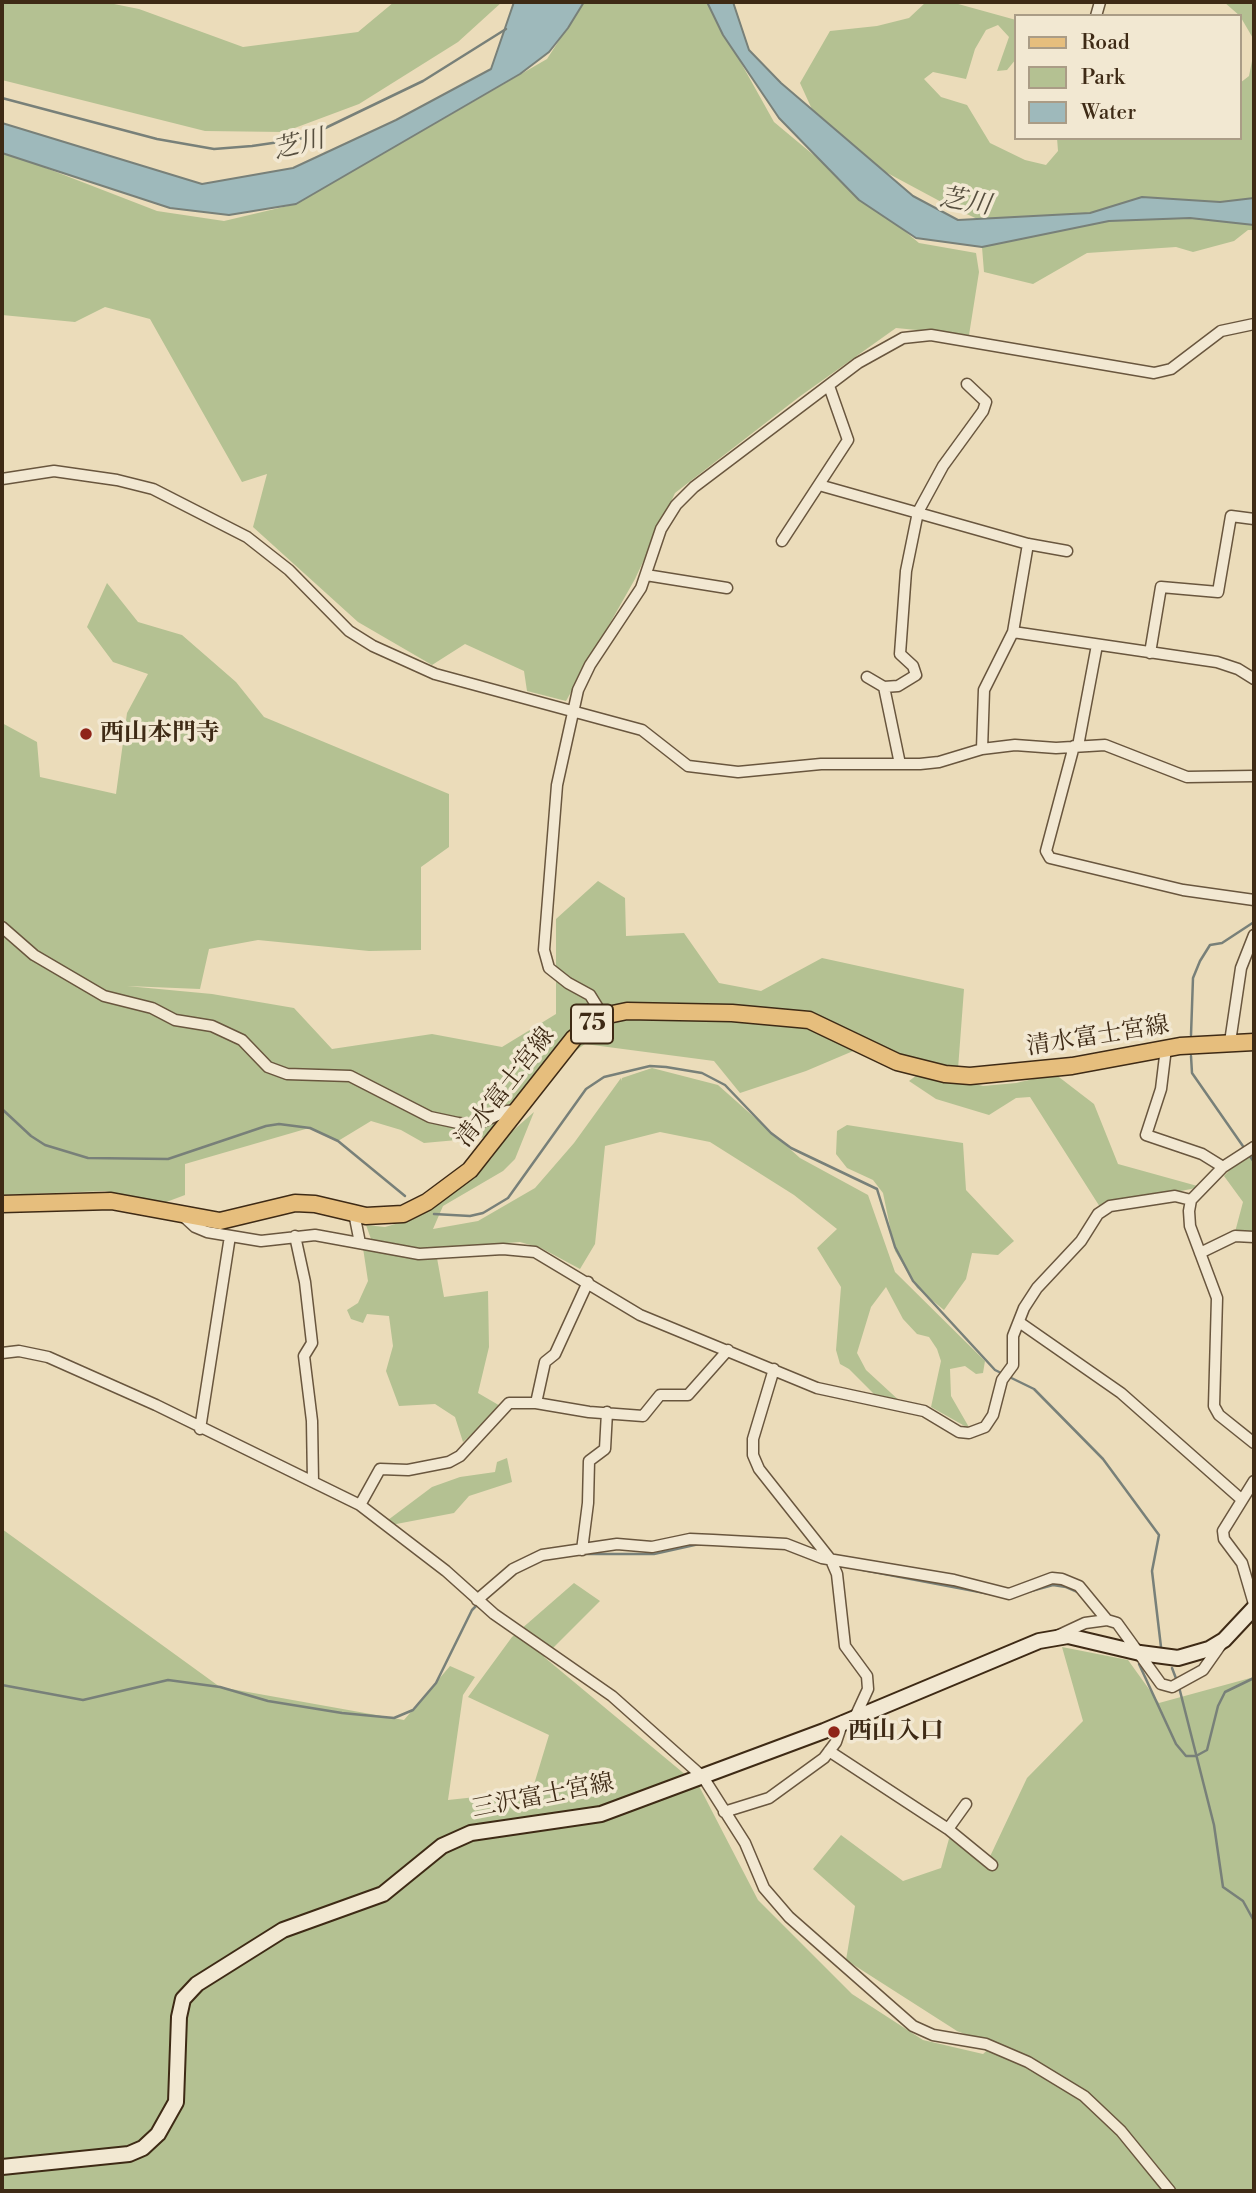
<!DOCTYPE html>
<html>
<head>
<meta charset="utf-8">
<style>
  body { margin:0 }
  #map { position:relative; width:1256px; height:2193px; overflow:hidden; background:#ebdcba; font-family:"Libre Bodoni",serif }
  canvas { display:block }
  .frame { position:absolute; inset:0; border:4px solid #3e2a15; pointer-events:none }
  .legend { position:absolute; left:1014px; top:14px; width:228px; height:126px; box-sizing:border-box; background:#f2e8d2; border:2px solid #aa9c86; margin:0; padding:9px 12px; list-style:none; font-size:21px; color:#3e2a15 }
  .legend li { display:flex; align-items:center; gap:14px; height:35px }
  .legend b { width:35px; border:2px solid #aa9c86 }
</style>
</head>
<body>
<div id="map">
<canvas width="1256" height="2193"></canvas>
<div class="frame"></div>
<ul class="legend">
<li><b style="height:9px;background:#e6be7d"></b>Road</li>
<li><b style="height:19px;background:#b4c192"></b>Park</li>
<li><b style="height:19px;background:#9eb9bb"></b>Water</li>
</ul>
</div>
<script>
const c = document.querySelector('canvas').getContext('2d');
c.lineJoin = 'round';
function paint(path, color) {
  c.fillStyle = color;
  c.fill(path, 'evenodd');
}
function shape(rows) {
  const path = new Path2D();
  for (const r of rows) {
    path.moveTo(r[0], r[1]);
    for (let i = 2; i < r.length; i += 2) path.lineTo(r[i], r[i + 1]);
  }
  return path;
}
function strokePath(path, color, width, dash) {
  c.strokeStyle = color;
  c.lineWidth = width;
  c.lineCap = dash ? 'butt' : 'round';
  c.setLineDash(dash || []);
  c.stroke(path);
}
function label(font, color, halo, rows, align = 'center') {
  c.font = font + ' "Libre Bodoni","Noto Serif JP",serif';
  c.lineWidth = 7;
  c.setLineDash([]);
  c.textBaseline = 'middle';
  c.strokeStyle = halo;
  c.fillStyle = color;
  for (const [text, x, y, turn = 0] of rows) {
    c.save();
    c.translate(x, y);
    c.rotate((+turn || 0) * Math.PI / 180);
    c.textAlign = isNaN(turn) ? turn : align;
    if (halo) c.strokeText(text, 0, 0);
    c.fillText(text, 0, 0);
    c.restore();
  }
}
paint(shape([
  [2,2,104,2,139,9,243,47,358,32,394,2,502,2,458,42,359,104,284,132,205,131,2,80],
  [584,2,707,2,774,122,919,243,976,253,979,272,969,335,896,328,799,397,675,493,635,579,566,701,527,691,524,671,465,644,432,665,358,622,253,527,267,474,242,482,150,319,105,307,75,322,2,315,2,151,157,211,224,221,296,204,547,59],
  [926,2,951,2,1016,20,1016,59,1007,70,997,71,1009,37,998,25,986,30,975,49,966,79,933,72,924,79,941,97,967,105,990,143,1025,160,1046,165,1058,151,1057,138,1240,138,1240,83,1249,76,1254,51,1254,230,1248,230,1234,241,1193,252,1176,247,1087,253,1033,284,984,272,982,247,1062,218,984,222,947,205,878,168,815,116,800,83,830,31,877,26,909,18],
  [1224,2,1254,2,1254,40,1240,16],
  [107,583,138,622,182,635,236,682,264,717,449,794,449,847,421,867,421,950,369,951,258,940,209,949,200,989,127,986,212,994,294,1008,332,1049,432,1034,502,1047,556,1014,556,919,598,881,625,898,626,936,684,933,719,983,761,991,822,958,964,989,958,1069,865,1046,806,1071,740,1093,714,1061,585,1044,523,1088,490,1137,424,1143,401,1130,371,1121,338,1141,309,1128,185,1164,185,1195,161,1204,105,1191,2,1195,2,723,37,742,40,777,116,794,127,713,148,674,113,662,87,627],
  [652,1068,718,1085,800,1158,868,1195,895,1272,985,1361,983,1373,976,1374,965,1366,950,1369,951,1396,970,1429,931,1407,941,1361,937,1349,929,1337,917,1334,903,1319,886,1287,871,1307,857,1353,866,1370,903,1404,878,1398,849,1369,840,1364,836,1350,841,1287,817,1248,837,1229,794,1195,710,1142,660,1132,605,1146,595,1244,580,1269,541,1248,520,1242,433,1249,394,1247,371,1239,366,1225,385,1227,409,1220,441,1202,491,1159,508,1135,534,1112,515,1159,503,1171,443,1206,433,1229,478,1221,535,1188,574,1143,621,1078,622,1081,622,1078],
  [1055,1074,1094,1104,1118,1164,1201,1187,1100,1207,1030,1097,1016,1098,989,1115,936,1099,909,1081,917,1075,952,1078,983,1086,1016,1083],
  [847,1125,963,1143,966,1190,1014,1241,998,1255,972,1253,966,1279,944,1310,917,1288,895,1251,883,1193,873,1180,847,1168,836,1154,837,1131],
  [1247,1151,1254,1157,1254,1237,1235,1232,1243,1202,1224,1176],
  [363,1248,421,1260,437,1258,444,1297,488,1291,489,1347,478,1393,502,1407,463,1442,455,1417,435,1404,399,1406,386,1371,393,1346,389,1316,367,1314,363,1323,351,1319,347,1310,358,1303,368,1281],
  [507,1458,512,1482,469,1496,454,1513,391,1525,384,1523,432,1487,460,1477,495,1472,497,1462],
  [2,1529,220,1687,404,1720,450,1666,475,1677,463,1695,448,1800,532,1791,549,1735,468,1697,512,1637,574,1583,600,1601,544,1657,699,1786,758,1900,852,1994,923,2040,983,2054,993,2045,957,2031,846,1960,855,1906,813,1869,841,1835,903,1881,941,1868,950,1835,986,1865,1027,1778,1083,1721,1062,1647,1128,1660,1159,1703,1254,1677,1254,2191,2,2191]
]), '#b4c192');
const water = shape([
  [514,2,584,2,568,28,549,52,520,74,296,204,229,215,170,208,2,153,2,123,202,184,293,168,396,120,491,69,514,2],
  [707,2,733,2,749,50,781,83,913,196,958,220,1090,213,1142,197,1220,202,1254,198,1254,225,1190,218,1109,221,982,247,916,238,859,200,779,118,723,35,707,2]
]);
paint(water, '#9eb9bb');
strokePath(water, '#788079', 2);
strokePath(shape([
  [2,98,157,139,214,149,252,146,300,139,317,132,423,81,506,29],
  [1191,1035,1193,978,1200,961,1210,945,1222,943,1254,922],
  [1191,1056,1192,1073,1254,1162],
  [2,1109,31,1136,45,1145,88,1158,168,1159,266,1126,279,1124,310,1128,338,1141,405,1196],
  [434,1214,470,1216,483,1213,508,1198,586,1089,604,1077,650,1066,666,1067,702,1073,725,1085,771,1133,791,1148,877,1189,895,1247,913,1281,995,1370,1034,1389,1103,1459,1159,1535,1152,1571,1161,1647],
  [581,1554,654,1554,699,1544],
  [863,1570,990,1594],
  [1024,1593,1053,1585,1066,1587,1080,1593,1089,1606],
  [1139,1664,1176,1744,1186,1756,1196,1756,1207,1750,1218,1706,1225,1692,1254,1678],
  [1172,1668,1177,1681],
  [2,1685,83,1700,168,1680,220,1687,268,1701,342,1713,394,1718,413,1710,436,1683,472,1610,478,1604],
  [1179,1687,1214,1825,1223,1887,1243,1901,1254,1921]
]), '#788079', 2.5);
const street = shape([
  [1096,16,1100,2],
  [2,479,54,471,117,480,153,489,247,537,289,570,349,631,373,646,435,674,642,730,688,766,738,772,821,764,920,764,939,762,982,749,1015,745,1056,748,1105,745,1187,777,1254,776],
  [819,485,1028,544,1067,551],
  [782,541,848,440,829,386],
  [646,575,727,588],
  [1013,632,1217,662,1238,669,1254,679],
  [1150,653,1161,587,1218,592,1231,516,1254,519],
  [867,677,884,687,900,764],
  [884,687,898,686,916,675,913,666,900,654,906,571,918,512,943,466,983,411,986,402,967,384],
  [1074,746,1046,851,1050,858,1183,890,1254,900],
  [1078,746,1097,645],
  [982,749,984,690,1013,632,1028,544],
  [2,927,34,955,104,996,152,1008,175,1020,212,1026,242,1040,268,1067,287,1074,350,1076,430,1117,458,1123,475,1125,507,1111,517,1110],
  [603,1016,590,995,568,983,549,968,544,950,557,785,578,690,590,665,641,588,661,529,676,505,694,487,858,363,903,338,931,335,1154,373,1171,369,1221,331,1254,324],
  [1230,1042,1241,968,1254,935],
  [1166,1048,1161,1089,1146,1135,1202,1154,1223,1167],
  [1254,1147,1223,1167,1191,1200,1189,1211,1190,1226,1217,1298,1214,1406,1219,1415,1254,1443],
  [354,1213,360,1243],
  [183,1216,195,1227,207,1232,261,1241,315,1235,419,1254,503,1249,535,1252,640,1315,817,1388,924,1411,959,1432,969,1433,985,1427,993,1415,1002,1380,1013,1365,1013,1336,1024,1308,1037,1288,1081,1241,1098,1214,1110,1206,1175,1196,1191,1200],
  [295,1236,305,1282,312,1343,304,1356,312,1421,313,1482],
  [1200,1253,1235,1236,1254,1237],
  [1019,1322,1121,1393,1241,1499],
  [2,1353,19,1351,48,1357,156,1405,360,1505,446,1571,494,1614,612,1696,703,1777,745,1843,764,1888,789,1917,913,2026,933,2035,986,2044,1028,2062,1084,2096,1121,2131,1170,2191],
  [774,1369,753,1439,753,1455,759,1469,831,1560,837,1574,845,1646,867,1676,868,1689,856,1715],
  [536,1403,545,1362,555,1354,588,1282],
  [200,1429,230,1236],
  [1254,1481,1223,1531,1224,1539,1242,1563,1254,1604],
  [360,1505,380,1469,408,1470,449,1462,460,1456,509,1403,536,1403,589,1412,643,1416,660,1395,688,1395,728,1350],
  [582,1550,588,1503,589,1461,605,1449,607,1412],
  [477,1600,513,1569,542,1555,617,1544,652,1547,690,1539,713,1540,786,1544,822,1558,954,1580,1009,1594,1052,1578,1062,1579,1079,1586,1107,1620],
  [1057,1636,1085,1623,1107,1620,1117,1623,1161,1684,1172,1687,1203,1670,1222,1643],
  [829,1751,948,1829,992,1865],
  [724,1812,769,1798,824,1758,836,1742,843,1721],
  [948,1829,966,1804]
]);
const secondary = shape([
  [2,2167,129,2154,143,2148,158,2134,176,2102,179,2017,183,1999,197,1984,283,1930,383,1894,442,1846,471,1833,601,1814,824,1731,1039,1641,1068,1636,1140,1653,1178,1658,1209,1649,1224,1640,1254,1608]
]);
const primary = shape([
  [2,1204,111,1201,220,1221,295,1203,315,1204,366,1216,403,1214,427,1202,470,1170,574,1038,603,1016,627,1011,732,1013,809,1020,897,1062,945,1074,970,1076,1072,1066,1180,1046,1254,1042]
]);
strokePath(street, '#69563e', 13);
strokePath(secondary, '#3e2a15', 18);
strokePath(primary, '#3e2a15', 19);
strokePath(street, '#f2e8d2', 10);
strokePath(secondary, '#f2e8d2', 14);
strokePath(primary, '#e6be7d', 16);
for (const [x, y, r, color] of [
  [86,734,7,"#8f2418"],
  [834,1732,7,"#8f2418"]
]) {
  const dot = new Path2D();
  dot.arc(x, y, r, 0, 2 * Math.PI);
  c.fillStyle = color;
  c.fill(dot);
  strokePath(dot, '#f2e8d2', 2.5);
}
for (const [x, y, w] of [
  [592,1024,42]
]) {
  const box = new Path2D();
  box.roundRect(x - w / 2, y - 19.5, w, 39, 5);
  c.fillStyle = '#f2e8d2';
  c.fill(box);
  strokePath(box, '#3e2a15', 2);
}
label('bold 23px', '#3e2a15', null, [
  ["75",592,1024]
]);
label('bold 24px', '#3e2a15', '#f2e8d2', [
  ["西山本門寺",100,734],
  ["西山入口",848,1732]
], 'left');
label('24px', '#3e2a15', '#f2e8d2', [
  ["清水富士宮線",1098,1037,-9],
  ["清水富士宮線",506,1088,-52],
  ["三沢富士宮線",543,1797,-11]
]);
label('italic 26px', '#564e3e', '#f2e8d2', [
  ["芝川",299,146,-14],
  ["芝川",965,203,9]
]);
</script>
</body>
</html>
